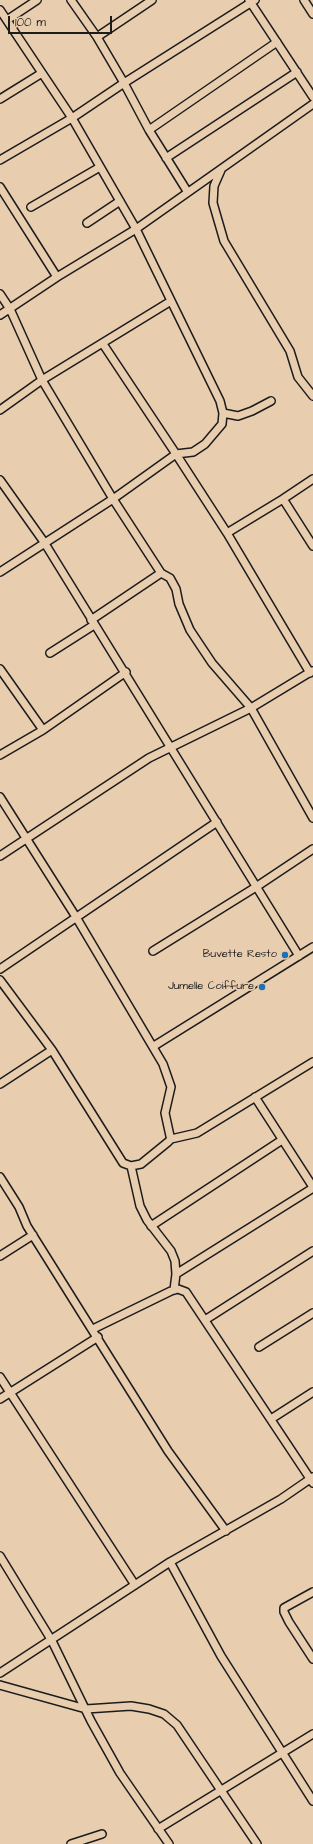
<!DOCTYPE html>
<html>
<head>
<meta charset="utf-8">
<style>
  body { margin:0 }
  #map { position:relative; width:313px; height:1844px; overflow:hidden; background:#e8cdaf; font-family:"Architects Daughter",sans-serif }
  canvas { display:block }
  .scale { position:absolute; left:8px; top:16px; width:104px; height:18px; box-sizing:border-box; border:2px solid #1c1c1c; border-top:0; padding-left:5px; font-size:12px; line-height:14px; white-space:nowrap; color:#1c1c1c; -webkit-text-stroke:3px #e8cdaf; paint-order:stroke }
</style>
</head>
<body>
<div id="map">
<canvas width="313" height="1844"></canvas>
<div class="scale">100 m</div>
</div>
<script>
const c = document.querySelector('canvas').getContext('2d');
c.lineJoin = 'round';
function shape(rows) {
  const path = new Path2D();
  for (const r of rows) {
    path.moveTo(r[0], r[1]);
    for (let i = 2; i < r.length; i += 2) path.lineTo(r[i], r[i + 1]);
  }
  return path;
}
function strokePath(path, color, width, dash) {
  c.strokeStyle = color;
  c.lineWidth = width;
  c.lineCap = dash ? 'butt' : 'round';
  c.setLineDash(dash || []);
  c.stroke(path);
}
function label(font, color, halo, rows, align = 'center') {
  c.font = font + ' "Architects Daughter",sans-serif';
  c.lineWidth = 3.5;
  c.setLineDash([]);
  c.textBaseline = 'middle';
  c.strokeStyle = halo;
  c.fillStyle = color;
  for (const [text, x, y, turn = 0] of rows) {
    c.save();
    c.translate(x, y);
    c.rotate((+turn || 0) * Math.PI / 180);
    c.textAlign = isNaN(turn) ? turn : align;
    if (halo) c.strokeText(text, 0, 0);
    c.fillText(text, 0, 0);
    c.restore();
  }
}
const minor = shape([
  [71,0,97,37,124,83,149,130,187,191],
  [249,0,313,97],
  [304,0,313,14],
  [0,10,72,118,136,229,220,401,223,413,222,424,205,444,193,452,176,454,227,533,310,673],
  [7,20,37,0],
  [97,37,152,0],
  [0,99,42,73],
  [149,130,277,42],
  [166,158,297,72],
  [0,160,72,118,124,83,255,0],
  [221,170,214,186,213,203,224,241,290,351,298,377,313,396],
  [0,187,57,277],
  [31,207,100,167],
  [87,223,120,201],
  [0,294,10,309,42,380,113,499,161,573,170,578,176,589,179,604,190,630,212,663,251,708,313,818],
  [0,315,57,277,136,229,313,104],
  [0,410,42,380,171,301],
  [223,413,238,416,252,411,271,401],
  [0,480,44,542,299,956],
  [283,499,313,546],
  [227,533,283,499,313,479],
  [0,572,113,499,176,454,103,344],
  [91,620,161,573],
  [50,653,94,625],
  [0,669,43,730],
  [0,755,43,730,126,672],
  [0,797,76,917,163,1064,171,1087,165,1113,170,1136,171,1139,168,1142,141,1164,131,1166,123,1163,52,1050,0,980],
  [0,856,149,758,251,708,312,671],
  [153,951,256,887,313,849],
  [0,969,217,822],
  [154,1046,313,947],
  [0,1084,52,1050],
  [255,1097,313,1187],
  [171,1139,197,1133,313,1062],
  [131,1166,140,1206,147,1220,171,1251,175,1261,176,1274,174,1290],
  [0,1177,19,1207,27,1226,168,1451,226,1531],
  [151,1226,282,1140],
  [0,1256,33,1235],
  [176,1274,313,1188],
  [205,1320,313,1251],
  [93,1329,171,1291,178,1289,186,1292,313,1483],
  [259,1347,313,1313],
  [0,1377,135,1585],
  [0,1399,98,1337],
  [271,1419,313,1392],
  [0,1556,52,1641,91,1721,120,1773,169,1844],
  [170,1562,221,1656,313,1801],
  [313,1592,284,1608,284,1612,289,1622,313,1659],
  [0,1673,170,1562,281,1499,313,1477],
  [0,1685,86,1709,131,1706,149,1709,164,1714,177,1725,257,1844],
  [158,1829,313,1734],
  [71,1844,102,1834]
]);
strokePath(minor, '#1c1c1c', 10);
strokePath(minor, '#e8cdaf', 7);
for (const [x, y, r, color] of [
  [285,955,4,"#1f6fb2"],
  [262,987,4,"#1f6fb2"]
]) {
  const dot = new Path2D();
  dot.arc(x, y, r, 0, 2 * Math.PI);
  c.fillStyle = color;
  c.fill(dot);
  strokePath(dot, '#e8cdaf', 1.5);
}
label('11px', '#1c1c1c', '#e8cdaf', [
  ["Buvette Resto",277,955],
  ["Jumelle Coiffure",254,987]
], 'right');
</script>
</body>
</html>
